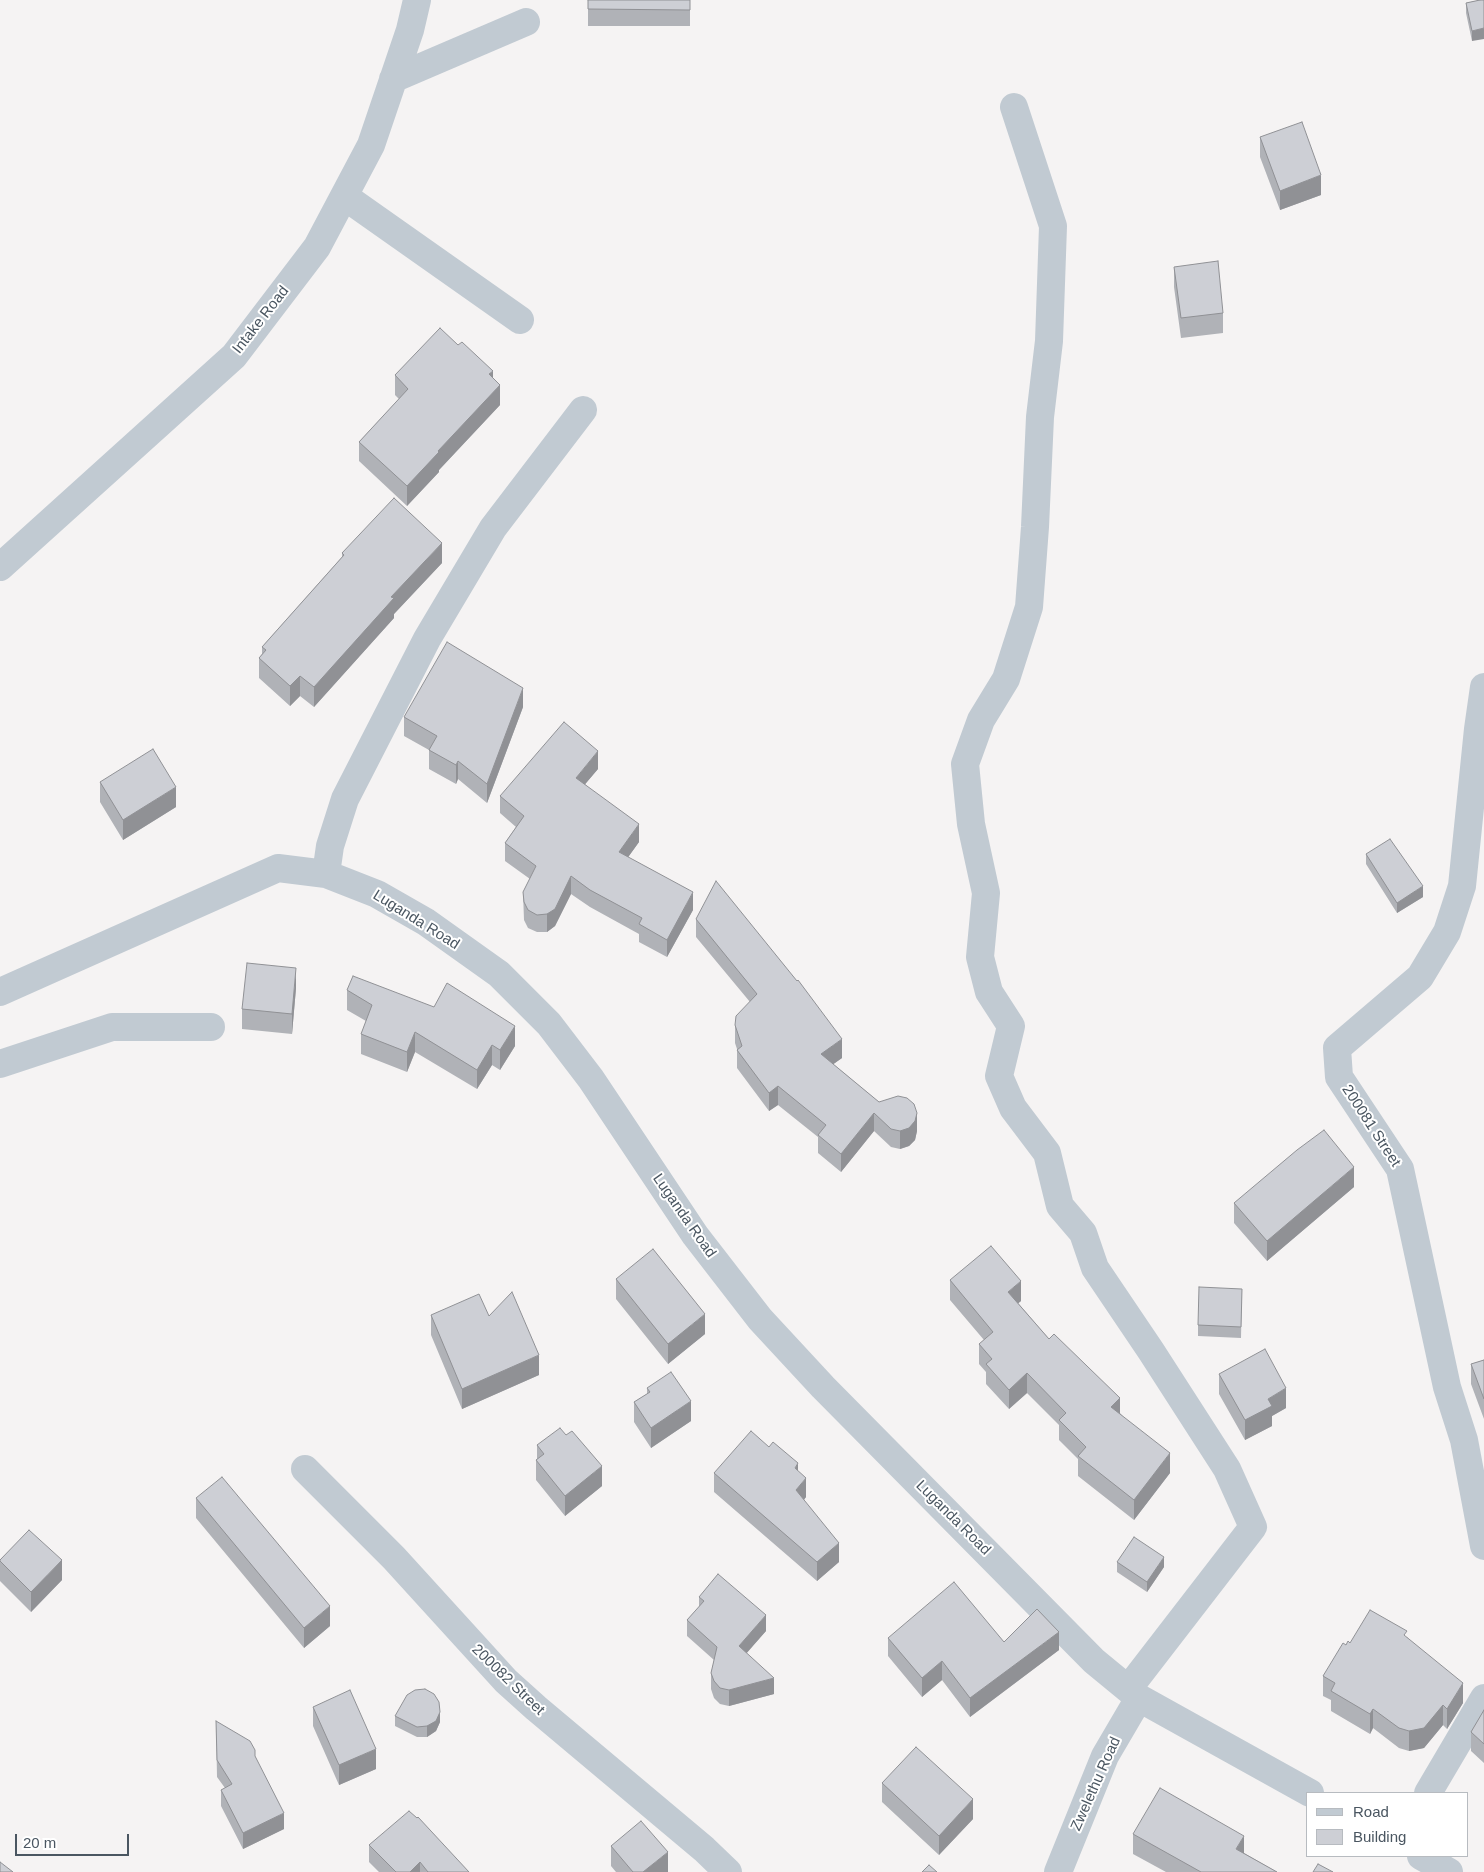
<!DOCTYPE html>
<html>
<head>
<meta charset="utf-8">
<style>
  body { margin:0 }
  #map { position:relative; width:1484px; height:1872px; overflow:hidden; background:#f5f3f3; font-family:Arial,sans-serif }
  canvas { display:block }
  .legend { position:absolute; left:1306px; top:1792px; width:162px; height:65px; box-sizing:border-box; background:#fff; border:1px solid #b7bbc0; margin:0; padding:6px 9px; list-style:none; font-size:15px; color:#4a5661 }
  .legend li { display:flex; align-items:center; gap:10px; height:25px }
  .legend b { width:25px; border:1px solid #b7bbc0 }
  .scale { position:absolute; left:15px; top:1834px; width:114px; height:22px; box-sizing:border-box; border:2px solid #4a5661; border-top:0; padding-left:6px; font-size:15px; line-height:18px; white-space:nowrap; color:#4a5661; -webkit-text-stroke:4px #fff; paint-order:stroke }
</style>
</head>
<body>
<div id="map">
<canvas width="1484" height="1872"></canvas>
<ul class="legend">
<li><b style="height:6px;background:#c1cad2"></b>Road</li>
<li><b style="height:14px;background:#cdcfd5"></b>Building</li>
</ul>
<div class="scale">20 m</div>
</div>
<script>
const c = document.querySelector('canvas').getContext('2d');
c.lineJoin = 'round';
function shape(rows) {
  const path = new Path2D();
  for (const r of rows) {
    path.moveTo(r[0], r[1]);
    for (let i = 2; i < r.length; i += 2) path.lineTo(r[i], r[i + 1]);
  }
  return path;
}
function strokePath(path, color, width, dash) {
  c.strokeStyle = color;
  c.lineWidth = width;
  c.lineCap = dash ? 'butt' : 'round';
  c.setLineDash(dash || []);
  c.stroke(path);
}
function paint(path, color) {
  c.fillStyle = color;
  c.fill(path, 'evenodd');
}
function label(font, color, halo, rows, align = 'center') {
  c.font = font + ' Arial,sans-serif';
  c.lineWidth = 4;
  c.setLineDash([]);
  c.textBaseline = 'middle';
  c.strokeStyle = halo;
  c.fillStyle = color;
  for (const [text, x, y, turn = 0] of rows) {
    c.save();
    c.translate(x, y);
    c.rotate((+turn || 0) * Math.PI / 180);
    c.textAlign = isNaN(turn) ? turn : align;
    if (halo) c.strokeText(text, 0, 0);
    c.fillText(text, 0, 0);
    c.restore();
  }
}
strokePath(shape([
  [393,79,526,22],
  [1014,107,1053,226,1049,341,1040,417,1035,527,1029,607,1006,679,981,720,965,764,971,824,986,893,980,957,989,992,1011,1026,999,1076,1013,1108,1047,1153,1060,1206,1083,1233,1095,1268,1151,1351,1227,1469,1253,1527,1128,1689],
  [344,196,520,320],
  [0,567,234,356,317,247,371,145,410,30,417,0],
  [1484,687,1478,729,1462,886,1447,932,1420,977,1337,1048,1339,1077,1400,1169,1447,1387,1464,1440,1484,1546],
  [326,874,330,846,345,799,427,639,493,528,583,410],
  [0,992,278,868,326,874,377,894,426,922,499,974,549,1024,591,1079,695,1235,760,1319,823,1387,1094,1661,1139,1698,1310,1793],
  [0,1064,112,1027,211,1027],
  [305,1469,394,1558,506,1681,536,1708,704,1849,728,1872],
  [1428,1793,1484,1698],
  [1421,1856,1449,1872],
  [1058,1872,1105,1756,1139,1698]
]), '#c1cad2', 28);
paint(shape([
  [588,0,690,0,690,26,588,26],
  [1480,0,1472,41,1466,13,1466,3],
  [1260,137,1321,195,1280,210,1260,157],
  [1174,267,1223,313,1223,333,1181,338,1174,287],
  [395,375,493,378,500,405,439,470,439,472,407,506,359,461,359,442,399,399,395,395],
  [342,553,442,563,394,614,394,618,314,707,300,696,290,706,259,678,259,658,262,654,262,647,342,557],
  [523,707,487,803,458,779,456,784,429,769,429,750,404,736,404,717],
  [598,769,585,784,639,842,628,857,693,910,667,957,639,942,639,934,590,907,571,894,555,926,547,932,537,932,528,928,524,920,523,892,530,879,505,861,505,843,516,827,500,813,500,796],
  [100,782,176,807,123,840,100,802],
  [1366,854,1423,897,1397,913,1366,864],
  [696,919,842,1058,833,1064,879,1102,917,1131,915,1140,909,1146,900,1149,891,1147,874,1131,841,1172,818,1153,818,1137,778,1105,769,1111,737,1068,737,1049,735,1043,735,1025,750,1002,696,937],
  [296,988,292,1034,242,1029,242,1009],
  [347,990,515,1046,500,1070,492,1065,477,1089,415,1052,407,1072,361,1054,361,1034,366,1021,347,1010],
  [1354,1187,1267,1261,1234,1223,1234,1203],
  [616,1279,705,1334,668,1364,616,1299],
  [950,1280,1021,1301,1018,1303,1049,1339,1120,1413,1170,1473,1134,1520,1078,1476,1078,1459,1059,1440,1059,1425,1027,1393,1009,1409,986,1384,986,1372,979,1364,979,1344,984,1340,950,1300],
  [1242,1289,1241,1338,1198,1336,1198,1325],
  [431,1315,489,1316,539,1375,462,1409,431,1335],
  [1484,1360,1484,1419,1471,1384,1471,1364],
  [1219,1374,1286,1408,1272,1416,1272,1426,1245,1440,1219,1394],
  [647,1388,691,1421,651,1448,634,1422,634,1402,647,1394],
  [566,1435,602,1486,565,1516,536,1480,536,1460,537,1459,537,1445],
  [769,1447,798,1471,806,1497,804,1500,839,1562,817,1581,714,1492,714,1473],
  [196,1498,330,1626,304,1648,196,1518],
  [0,1560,62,1580,31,1612,0,1581],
  [1117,1562,1164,1567,1147,1592,1117,1572],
  [699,1597,766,1631,746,1653,774,1694,729,1706,720,1704,714,1698,711,1689,711,1673,714,1660,687,1636,687,1620,699,1607],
  [1407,1637,1463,1703,1447,1729,1443,1725,1424,1748,1409,1751,1399,1748,1373,1728,1370,1734,1331,1711,1331,1700,1323,1696,1323,1676,1346,1645,1350,1643],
  [888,1638,1004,1642,1059,1650,970,1717,942,1680,922,1697,888,1656],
  [313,1707,376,1769,339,1785,313,1726],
  [1484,1710,1484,1763,1471,1751,1471,1732],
  [395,1716,440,1722,436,1731,427,1737,417,1737,395,1726],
  [216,1721,255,1756,284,1829,243,1849,221,1806,221,1790,225,1788,217,1777],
  [882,1783,973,1819,939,1855,882,1802],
  [1133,1834,1244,1853,1277,1872,1166,1872,1133,1854],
  [369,1845,469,1872,379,1872,369,1862],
  [611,1846,668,1872,616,1872,611,1866]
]), '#b0b2b7');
paint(shape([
  [1484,28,1484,39,1472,41,1472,31],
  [1321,175,1321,195,1280,210,1280,191],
  [493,371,493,391,489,374],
  [500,385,500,405,439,470,439,472,407,506,407,486,438,451],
  [442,543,442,563,394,614,394,618,314,707,314,687,391,597],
  [300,676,300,696,290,706,290,686],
  [523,688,523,707,487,803,487,784],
  [598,751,598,769,576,795,576,778],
  [458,761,458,779,456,784,456,765],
  [176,787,176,807,123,840,123,820],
  [639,824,639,842,619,870,619,852],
  [571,876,571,894,555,926,547,932,547,914],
  [1423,886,1423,897,1397,913,1397,903],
  [693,892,693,910,667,957,667,940],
  [296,968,296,988,292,1034,292,1014],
  [515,1026,515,1046,500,1070,500,1050],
  [415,1032,415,1052,407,1072,407,1052],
  [842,1039,842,1058,821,1073,821,1054],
  [492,1045,492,1065,477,1089,477,1070],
  [778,1086,778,1105,769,1111,769,1093],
  [874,1113,874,1131,841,1172,841,1154],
  [917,1113,917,1131,915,1140,909,1146,900,1149,900,1131],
  [1354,1167,1354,1187,1267,1261,1267,1241],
  [1021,1281,1021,1301,1008,1312,1008,1292],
  [705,1314,705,1334,668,1364,668,1344],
  [539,1355,539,1375,462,1409,462,1389],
  [1027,1373,1027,1393,1009,1409,1009,1390],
  [1286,1388,1286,1408,1272,1416,1272,1426,1245,1440,1245,1420,1268,1399],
  [1120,1398,1120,1418,1111,1407],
  [691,1401,691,1421,651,1448,651,1428],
  [1170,1453,1170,1473,1134,1520,1134,1500],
  [798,1463,798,1482,795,1468],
  [602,1466,602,1486,565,1516,565,1496],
  [806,1478,806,1497,796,1509,796,1490],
  [839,1543,839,1562,817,1581,817,1562],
  [1164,1557,1164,1567,1147,1592,1147,1582],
  [62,1560,62,1580,31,1612,31,1592],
  [330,1606,330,1626,304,1648,304,1628],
  [766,1615,766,1631,739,1662,739,1646],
  [1059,1632,1059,1650,970,1717,970,1698],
  [942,1661,942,1680,922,1697,922,1678],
  [774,1678,774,1694,729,1706,729,1690],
  [1463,1683,1463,1703,1447,1729,1447,1709],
  [1443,1705,1443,1725,1424,1748,1409,1751,1409,1731],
  [1373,1709,1373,1728,1370,1734,1370,1714],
  [440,1712,440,1722,436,1731,427,1737,427,1726],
  [376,1749,376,1769,339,1785,339,1765],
  [973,1799,973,1819,939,1855,939,1836],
  [284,1813,284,1829,243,1849,243,1833],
  [1244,1836,1244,1856,1236,1849],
  [668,1852,668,1872,643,1872],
  [420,1862,420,1872,410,1872]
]), '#909195');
const building = shape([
  [588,0,690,0,690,10,588,9,588,0],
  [1480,0,1484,0,1484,28,1472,31,1466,3,1480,0],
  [1302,122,1321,175,1280,191,1260,137,1302,122],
  [1218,261,1223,313,1181,318,1174,267,1218,261],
  [440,328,458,345,462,342,493,371,489,374,500,385,438,451,439,452,407,486,359,442,408,389,395,375,440,328],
  [394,498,442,543,391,597,394,598,314,687,300,676,290,686,259,658,266,650,262,647,344,555,342,553,394,498],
  [447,642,523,688,487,784,458,761,456,765,429,750,437,736,404,717,447,642],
  [564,722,598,751,576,778,639,824,619,852,693,892,667,940,639,924,642,918,590,890,571,876,555,909,547,914,537,915,528,910,524,902,523,892,536,866,505,843,524,816,500,796,564,722],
  [153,749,176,787,123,820,100,782,153,749],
  [1390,839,1423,886,1397,903,1366,854,1390,839],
  [716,881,797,981,798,980,842,1039,821,1054,879,1102,898,1096,907,1098,914,1104,917,1113,915,1121,909,1128,900,1131,891,1129,874,1113,841,1154,818,1135,826,1125,778,1086,769,1093,737,1050,742,1046,735,1025,736,1016,757,994,696,919,716,881],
  [247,963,296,968,292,1014,242,1009,247,963],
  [353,976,434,1007,447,983,515,1026,500,1050,492,1045,477,1070,415,1032,407,1052,361,1034,372,1005,347,990,353,976],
  [1324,1130,1354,1167,1267,1241,1234,1203,1297,1150,1324,1130],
  [991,1246,1021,1281,1008,1292,1049,1339,1054,1334,1120,1398,1111,1407,1170,1453,1134,1500,1078,1456,1086,1447,1059,1420,1066,1413,1027,1373,1009,1390,986,1364,992,1359,979,1344,993,1332,950,1280,991,1246],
  [653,1249,705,1314,668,1344,616,1279,653,1249],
  [1199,1287,1242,1289,1241,1327,1198,1325,1199,1287],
  [512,1292,539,1355,462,1389,431,1315,479,1294,489,1316,512,1292],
  [1265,1349,1286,1388,1268,1399,1272,1406,1245,1420,1219,1374,1265,1349],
  [1484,1360,1484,1399,1471,1364,1484,1360],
  [671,1372,691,1401,651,1428,634,1402,650,1392,647,1388,671,1372],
  [560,1428,566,1435,572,1431,602,1466,565,1496,536,1460,544,1454,537,1445,560,1428],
  [751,1431,769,1447,773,1442,798,1463,795,1468,806,1478,796,1490,839,1543,817,1562,714,1473,751,1431],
  [222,1477,330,1606,304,1628,196,1498,222,1477],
  [29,1530,62,1560,31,1592,0,1561,0,1560,29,1530],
  [1134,1537,1164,1557,1147,1582,1117,1562,1134,1537],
  [718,1574,766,1615,739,1646,774,1678,729,1690,720,1688,714,1681,711,1673,717,1647,687,1620,704,1601,699,1597,718,1574],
  [954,1582,1004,1642,1037,1609,1059,1632,970,1698,942,1661,922,1678,888,1638,954,1582],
  [1370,1610,1407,1631,1404,1635,1463,1683,1447,1709,1443,1705,1424,1728,1409,1731,1399,1728,1373,1709,1370,1714,1331,1691,1335,1683,1323,1676,1343,1643,1346,1645,1348,1641,1350,1643,1370,1610],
  [425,1689,434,1694,439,1702,440,1712,436,1721,427,1726,417,1727,395,1716,407,1695,415,1690,425,1689],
  [350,1690,376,1749,339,1765,313,1707,350,1690],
  [1484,1710,1484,1744,1471,1732,1484,1710],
  [216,1721,250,1741,255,1750,255,1756,284,1813,243,1833,221,1790,232,1784,217,1760,216,1721],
  [916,1747,973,1799,939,1836,882,1783,916,1747],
  [1160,1788,1244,1836,1236,1849,1277,1872,1201,1872,1133,1834,1160,1788],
  [409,1811,417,1818,418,1817,469,1872,428,1872,420,1862,410,1872,396,1872,369,1845,409,1811],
  [641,1821,668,1852,643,1872,633,1872,611,1846,641,1821],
  [0,1862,13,1872,0,1872,0,1862],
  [1318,1864,1333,1872,1313,1872,1318,1864],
  [929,1865,937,1872,922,1872,929,1865]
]);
paint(building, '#cdcfd5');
strokePath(building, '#909195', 1);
label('15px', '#4a5661', '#fff', [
  ["Intake Road",261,320,-52],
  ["Luganda Road",416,920,32],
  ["200081 Street",1371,1126,57],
  ["Luganda Road",684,1216,55],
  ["Luganda Road",953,1518,45],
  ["200082 Street",508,1680,44],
  ["Zwelethu Road",1096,1784,-66]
]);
</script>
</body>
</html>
